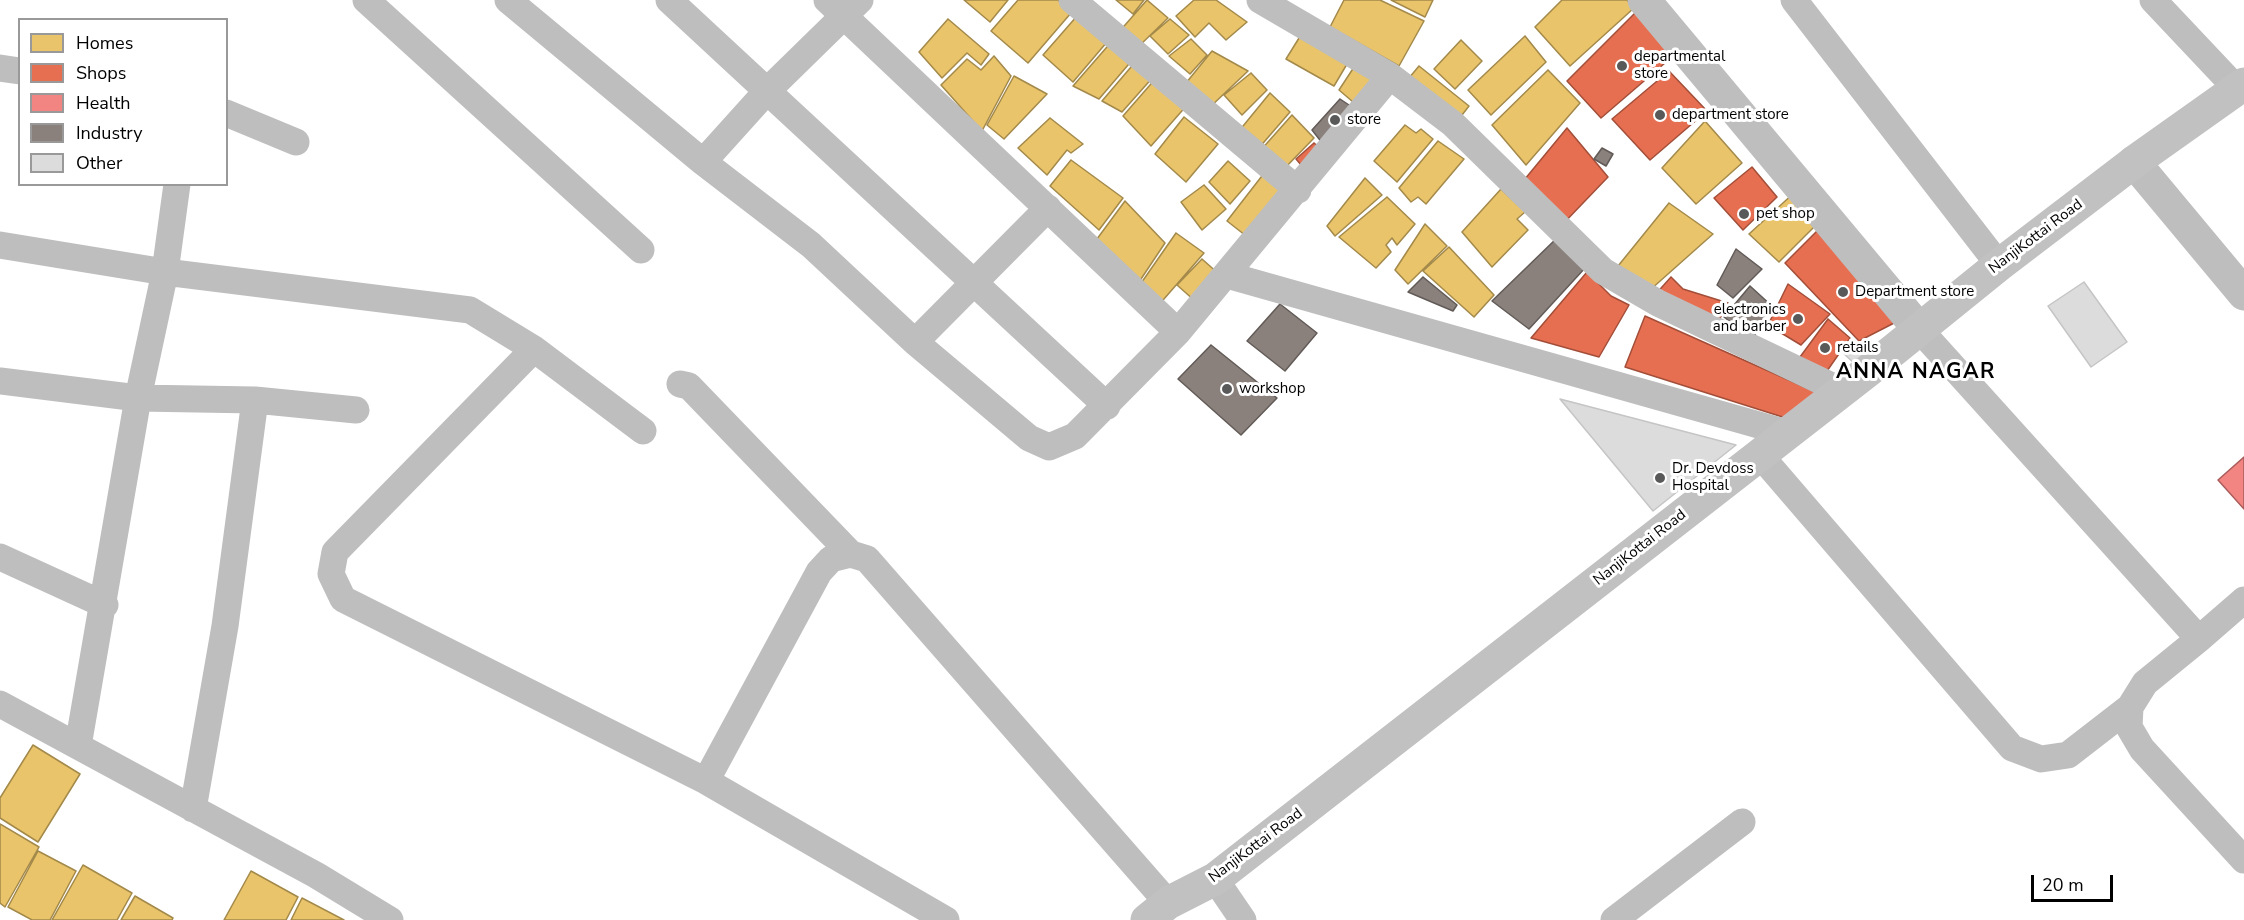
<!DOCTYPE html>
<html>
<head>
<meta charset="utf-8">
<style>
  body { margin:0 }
  #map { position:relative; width:2244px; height:920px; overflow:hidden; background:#fff; font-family:"Nunito Sans",sans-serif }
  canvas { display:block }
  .legend { position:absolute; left:18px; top:18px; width:210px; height:168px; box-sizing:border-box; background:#fff; border:2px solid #999; margin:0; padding:8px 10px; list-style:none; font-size:18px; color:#000 }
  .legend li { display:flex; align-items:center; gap:12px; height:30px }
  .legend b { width:30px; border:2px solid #999 }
  .scale { position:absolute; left:2031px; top:875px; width:82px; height:27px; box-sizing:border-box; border:3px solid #000; border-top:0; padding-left:8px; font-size:18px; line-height:21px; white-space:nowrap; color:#000; -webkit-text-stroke:4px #fff; paint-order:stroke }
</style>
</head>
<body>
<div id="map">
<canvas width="2244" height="920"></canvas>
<ul class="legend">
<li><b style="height:16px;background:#e9c46a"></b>Homes</li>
<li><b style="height:16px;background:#e76f51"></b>Shops</li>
<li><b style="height:16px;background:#f28482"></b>Health</li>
<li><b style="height:16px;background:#8a817c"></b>Industry</li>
<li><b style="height:16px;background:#dcdcdc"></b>Other</li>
</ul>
<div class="scale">20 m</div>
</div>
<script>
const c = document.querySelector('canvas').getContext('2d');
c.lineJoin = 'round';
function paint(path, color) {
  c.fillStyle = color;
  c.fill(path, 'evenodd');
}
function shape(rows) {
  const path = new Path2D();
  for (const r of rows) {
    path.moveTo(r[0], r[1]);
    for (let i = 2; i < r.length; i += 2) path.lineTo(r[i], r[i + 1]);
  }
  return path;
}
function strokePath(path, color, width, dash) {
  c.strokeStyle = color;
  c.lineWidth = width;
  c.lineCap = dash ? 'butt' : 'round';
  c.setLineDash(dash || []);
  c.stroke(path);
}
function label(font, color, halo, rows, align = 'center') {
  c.font = font + ' "Nunito Sans",sans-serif';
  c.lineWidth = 6;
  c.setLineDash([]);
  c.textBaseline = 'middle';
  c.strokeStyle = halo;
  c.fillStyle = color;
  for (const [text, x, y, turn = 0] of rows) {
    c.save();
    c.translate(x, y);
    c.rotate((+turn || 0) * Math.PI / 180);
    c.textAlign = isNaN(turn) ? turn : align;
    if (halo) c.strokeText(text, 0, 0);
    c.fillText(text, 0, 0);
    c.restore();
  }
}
const homes = shape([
  [964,0,1008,0,990,22,964,0],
  [1018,0,1058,0,1071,13,1028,63,991,31,1018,0],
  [1116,0,1144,0,1133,14,1116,0],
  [1147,0,1168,18,1136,49,1118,33,1147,0],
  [1194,0,1216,0,1247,22,1226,40,1209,23,1195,37,1176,16,1194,0],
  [1344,0,1380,0,1424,21,1399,66,1330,27,1344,0],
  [1391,0,1433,0,1425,17,1391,0],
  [1562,0,1627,0,1634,8,1570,66,1535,27,1562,0],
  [1077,16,1107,42,1073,82,1043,55,1077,16],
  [948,19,989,54,981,65,967,53,942,78,919,52,948,19],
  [1170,19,1189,35,1168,54,1150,36,1170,19],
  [1304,30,1350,59,1334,86,1286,59,1304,30],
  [1525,36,1546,62,1491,115,1468,90,1525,36],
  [1191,39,1207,55,1190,74,1169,56,1191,39],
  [1113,40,1134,58,1099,99,1073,86,1113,40],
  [1461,40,1482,61,1455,89,1434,69,1461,40],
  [1212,51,1248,71,1208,109,1182,88,1212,51],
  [994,56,1011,76,982,131,941,85,967,59,981,70,994,56],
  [1137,60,1154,76,1122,112,1102,101,1137,60],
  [1358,61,1385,78,1360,108,1339,90,1358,61],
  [1419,66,1469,106,1455,124,1404,84,1419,66],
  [1548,70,1580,103,1526,165,1492,125,1548,70],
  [1251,73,1267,90,1242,115,1224,95,1251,73],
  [1014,76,1047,94,1004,139,987,125,1014,76],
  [1157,77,1188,104,1151,146,1123,116,1157,77],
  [1270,93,1290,112,1258,149,1239,131,1270,93],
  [1292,115,1314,138,1282,171,1260,151,1292,115],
  [1184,117,1218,144,1186,182,1155,154,1184,117],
  [1050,118,1083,144,1071,153,1067,150,1047,175,1018,148,1050,118],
  [1705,121,1742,163,1696,204,1662,168,1705,121],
  [1405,125,1416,133,1421,129,1433,139,1397,182,1374,161,1405,125],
  [1438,141,1464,159,1426,204,1418,197,1411,202,1399,188,1438,141],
  [1071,160,1123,198,1099,230,1050,186,1071,160],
  [1228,161,1250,181,1230,204,1209,182,1228,161],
  [1265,172,1290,192,1250,239,1227,221,1265,172],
  [1365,178,1382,195,1335,236,1327,226,1365,178],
  [1204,185,1226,209,1202,230,1181,202,1204,185],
  [1501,189,1525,212,1517,219,1528,230,1492,267,1462,232,1501,189],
  [1795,192,1820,221,1779,262,1749,234,1795,192],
  [1387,197,1415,224,1397,245,1392,238,1386,245,1391,252,1376,268,1339,237,1387,197],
  [1125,201,1165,243,1137,285,1094,243,1125,201],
  [1669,203,1713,234,1650,290,1614,271,1669,203],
  [1425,224,1447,246,1408,284,1395,270,1425,224],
  [1176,233,1204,253,1157,307,1137,289,1176,233],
  [1449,247,1494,295,1474,317,1423,271,1449,247],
  [1202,259,1220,275,1195,301,1177,285,1202,259],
  [33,745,80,774,38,842,0,818,0,798,33,745],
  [0,824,39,847,5,907,0,903,0,824],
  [38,851,76,871,50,920,32,920,8,907,38,851],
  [83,865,132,893,117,920,52,920,83,865],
  [251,871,298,897,286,920,224,920,251,871],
  [135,896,173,918,172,920,121,920,135,896],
  [302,898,344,920,291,920,302,898]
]);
paint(homes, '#e9c46a');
strokePath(homes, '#a3894a', 1.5);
const shops = shape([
  [1641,7,1679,51,1601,118,1567,81,1641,7],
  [1669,71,1707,111,1650,160,1612,119,1669,71],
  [1567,128,1608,177,1560,227,1520,185,1567,128],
  [1314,143,1325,152,1307,172,1296,159,1314,143],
  [1752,167,1777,197,1743,230,1714,198,1752,167],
  [1821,227,1898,321,1859,341,1785,263,1821,227],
  [1587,272,1611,296,1629,305,1599,357,1531,338,1587,272],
  [1671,277,1683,289,1728,303,1716,326,1653,297,1671,277],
  [1788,284,1830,314,1801,345,1768,325,1788,284],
  [1645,316,1820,394,1792,420,1625,367,1645,316],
  [1828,319,1850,338,1827,371,1800,357,1828,319]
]);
paint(shops, '#e76f51');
strokePath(shops, '#a24e39', 1.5);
const health = shape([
  [2244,457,2244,509,2218,480,2244,457]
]);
paint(health, '#f28482');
strokePath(health, '#a95c5b', 1.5);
const industry = shape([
  [1340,99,1358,111,1327,149,1312,130,1340,99],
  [1602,148,1613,154,1606,166,1594,159,1602,148],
  [1558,237,1585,268,1529,329,1492,301,1558,237],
  [1736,249,1762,269,1733,298,1717,285,1736,249],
  [1423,277,1457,305,1453,311,1408,292,1423,277],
  [1750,286,1773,307,1752,339,1724,317,1750,286],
  [1280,304,1317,333,1285,371,1247,341,1280,304],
  [1211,345,1277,398,1241,435,1178,379,1211,345]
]);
paint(industry, '#8a817c');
strokePath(industry, '#615a57', 1.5);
const building = shape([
  [2084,282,2127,342,2091,367,2048,306,2084,282],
  [1854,340,1859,347,1866,342,1872,350,1856,365,1842,352,1854,340],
  [1560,399,1736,445,1653,511,1560,399]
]);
paint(building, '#dcdcdc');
strokePath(building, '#c5c5c5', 1.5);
strokePath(shape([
  [366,0,641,250],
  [508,0,703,162,811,245,915,342,1029,438,1049,447,1075,436,1178,332,1390,76],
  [669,0,1107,406],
  [827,0,1178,332],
  [1072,0,1298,190],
  [1260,0,1390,76,1453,124,1603,271,1658,303,1842,391],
  [1794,0,1999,265],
  [2153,0,2237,89],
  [0,68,20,71],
  [226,113,296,142],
  [703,162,767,91,860,0],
  [0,245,165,272,470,310,534,349,643,431],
  [1227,275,1787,433],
  [1919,329,2199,639,2145,683,2130,707,2129,727,2142,749,2244,860],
  [915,342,1048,208],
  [534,349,335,552,331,574,343,599,706,781,946,920],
  [0,381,138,398,255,400,356,410],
  [680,384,689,386,851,554],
  [1760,455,2012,748,2041,759,2068,755,2130,707],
  [0,557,105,605],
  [2199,639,2244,600],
  [0,704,316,875,390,920],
  [78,746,138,398,165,272,177,184],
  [706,781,819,572,831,559,851,554,867,559,1168,903],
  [193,809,225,626,255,400],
  [1215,879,1243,920],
  [1614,920,1742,822]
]), '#bebebe', 27);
strokePath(shape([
  [1644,0,1919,329],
  [2134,162,2244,294]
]), '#bebebe', 33);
strokePath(shape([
  [1147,920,1168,903,1215,879,1869,370,1999,265,2134,162,2244,84]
]), '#c1c1c1', 33);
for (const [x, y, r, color] of [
  [1622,66,6,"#595959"],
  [1660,115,6,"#595959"],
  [1335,120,6,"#595959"],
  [1744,214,6,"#595959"],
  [1843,292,6,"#595959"],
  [1798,319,6,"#595959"],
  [1825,348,6,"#595959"],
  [1227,389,6,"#595959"],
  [1660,478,6,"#595959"]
]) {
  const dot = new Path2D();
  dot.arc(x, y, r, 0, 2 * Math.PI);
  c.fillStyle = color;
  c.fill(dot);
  strokePath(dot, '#fff', 2);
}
label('15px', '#000', '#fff', [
  ["departmental",1634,57],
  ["store",1634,74],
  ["department store",1672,115],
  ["store",1347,120],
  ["pet shop",1756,214],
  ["Department store",1855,292],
  ["electronics",1786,310,"right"],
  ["and barber",1786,327,"right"],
  ["retails",1837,348],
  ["workshop",1239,389],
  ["Dr. Devdoss",1672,469],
  ["Hospital",1672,486]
], 'left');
label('15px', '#000', '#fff', [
  ["NanjiKottai Road",2036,237,-37],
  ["NanjiKottai Road",1640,548,-38],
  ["NanjiKottai Road",1256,846,-37]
]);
c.letterSpacing = '1.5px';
label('bold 21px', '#000', '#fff', [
  ["ANNA NAGAR",1916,373]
]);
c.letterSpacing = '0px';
</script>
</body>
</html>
